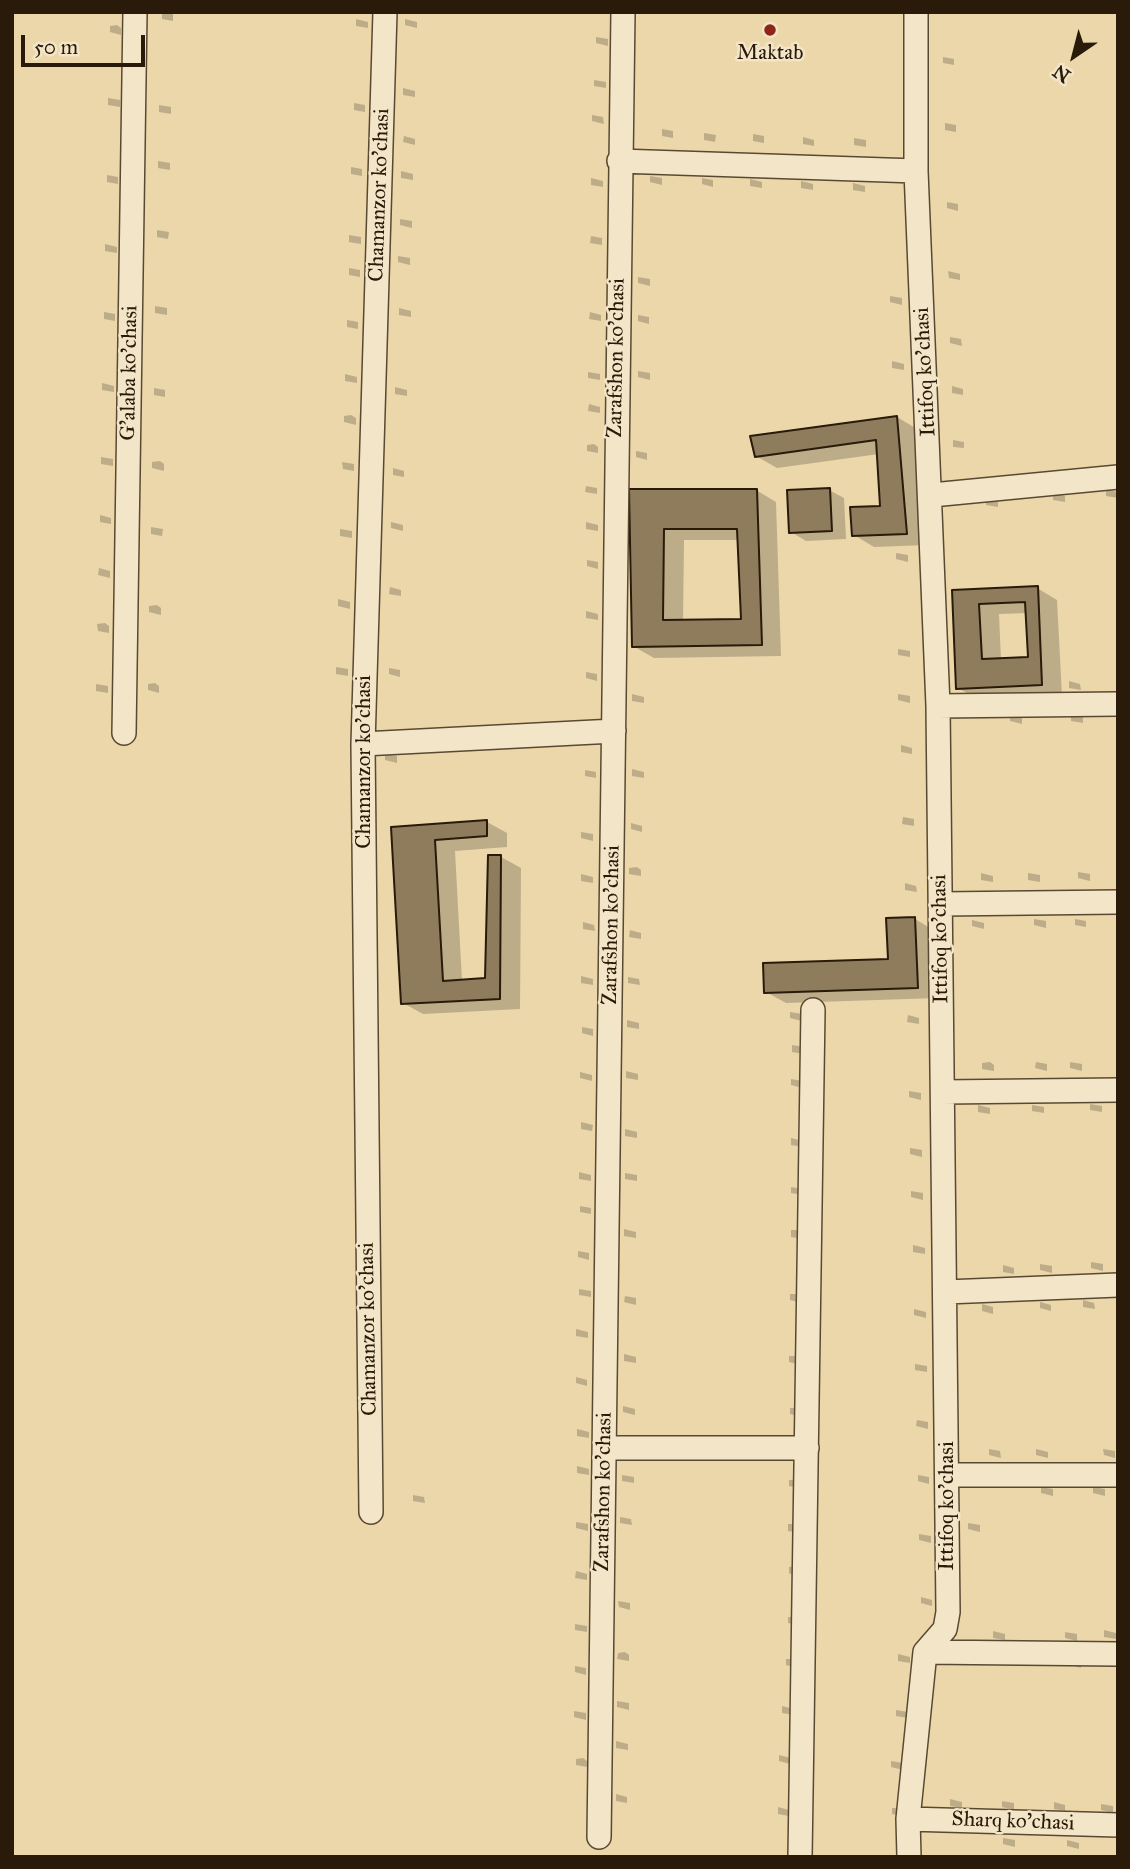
<!DOCTYPE html>
<html>
<head>
<meta charset="utf-8">
<style>
  body { margin:0 }
  #map { position:relative; width:1130px; height:1869px; overflow:hidden; background:#ecd7ab; font-family:"IM FELL Great Primer",serif }
  canvas { display:block }
  .frame { position:absolute; inset:0; border:14px solid #291a09; pointer-events:none }
  .north { position:absolute; left:1039px; top:21px; width:70px; height:70px; -webkit-text-stroke:5px #f3e5c8; paint-order:stroke; rotate:215deg; font-size:19px; font-weight:700; line-height:28px; text-align:center; color:#291a09 }
  .north::after { content:''; display:block; margin:auto; width:24px; height:32px; background:#291a09; clip-path:polygon(50% 0,100% 100%,50% 72%,0 100%) }
  .scale { position:absolute; left:21px; top:35px; width:124px; height:32px; box-sizing:border-box; border:4px solid #291a09; border-top:0; padding-left:9px; font-size:21px; line-height:24px; white-space:nowrap; color:#291a09; -webkit-text-stroke:5px #f3e5c8; paint-order:stroke }
</style>
</head>
<body>
<div id="map">
<canvas width="1130" height="1869"></canvas>
<div class="frame"></div>
<div class="north">N</div>
<div class="scale">50 m</div>
</div>
<script>
const c = document.querySelector('canvas').getContext('2d');
c.lineJoin = 'round';
function paint(path, color) {
  c.fillStyle = color;
  c.fill(path, 'evenodd');
}
function shape(rows) {
  const path = new Path2D();
  for (const r of rows) {
    path.moveTo(r[0], r[1]);
    for (let i = 2; i < r.length; i += 2) path.lineTo(r[i], r[i + 1]);
  }
  return path;
}
function strokePath(path, color, width, dash) {
  c.strokeStyle = color;
  c.lineWidth = width;
  c.lineCap = dash ? 'butt' : 'round';
  c.setLineDash(dash || []);
  c.stroke(path);
}
function label(font, color, halo, rows, align = 'center') {
  c.font = font + ' "IM FELL Great Primer",serif';
  c.lineWidth = 5;
  c.setLineDash([]);
  c.textBaseline = 'middle';
  c.strokeStyle = halo;
  c.fillStyle = color;
  for (const [text, x, y, turn = 0] of rows) {
    c.save();
    c.translate(x, y);
    c.rotate((+turn || 0) * Math.PI / 180);
    c.textAlign = isNaN(turn) ? turn : align;
    if (halo) c.strokeText(text, 0, 0);
    c.fillText(text, 0, 0);
    c.restore();
  }
}
paint(shape([
  [162,12,173,14,173,21,162,19],
  [356,19,368,22,368,28,356,26],
  [405,19,417,22,417,28,405,25],
  [117,25,121,28,121,35,110,32,110,26],
  [596,37,608,39,608,46,596,43],
  [943,57,954,59,954,65,943,63],
  [594,80,606,82,606,88,594,86],
  [403,88,415,91,415,97,403,95],
  [108,98,120,100,120,107,108,105],
  [354,103,365,105,365,112,354,110],
  [159,105,171,107,171,114,159,112],
  [592,115,603,117,604,124,592,121],
  [945,123,956,125,956,132,945,130],
  [662,129,673,131,673,138,662,136],
  [704,133,716,135,715,142,704,140],
  [753,134,764,136,764,143,753,141],
  [404,136,415,139,415,145,403,142],
  [803,137,814,140,814,146,803,144],
  [854,138,866,140,866,147,854,145],
  [158,161,170,163,170,170,158,168],
  [351,167,362,169,362,176,351,174],
  [401,171,413,174,413,180,401,178],
  [107,175,118,177,118,184,107,182],
  [650,176,662,178,662,185,650,182],
  [591,178,603,181,603,187,591,185],
  [702,178,713,180,713,187,702,184],
  [750,179,762,182,762,188,750,186],
  [801,181,813,184,813,190,801,188],
  [853,183,865,186,865,192,853,190],
  [947,202,958,204,958,211,947,208],
  [400,219,412,221,412,228,400,225],
  [157,230,169,232,168,239,157,237],
  [349,235,361,237,361,244,349,242],
  [591,236,602,238,602,245,590,243],
  [105,244,117,247,117,253,105,251],
  [398,256,410,258,410,265,398,262],
  [349,268,360,270,360,277,349,275],
  [948,271,960,274,960,280,949,278],
  [638,277,650,279,650,286,638,283],
  [890,296,902,298,902,305,890,302],
  [155,306,167,308,167,315,155,313],
  [399,308,411,311,411,317,399,315],
  [104,312,115,314,115,321,104,319],
  [590,312,601,315,601,321,589,319],
  [638,315,649,317,649,324,638,321],
  [347,320,358,322,358,329,347,327],
  [950,337,961,339,962,346,950,343],
  [892,361,904,364,904,370,892,368],
  [638,371,650,373,650,380,638,377],
  [588,372,600,374,600,380,588,378],
  [345,374,357,377,357,383,345,381],
  [102,383,114,386,114,392,102,390],
  [952,386,963,389,963,395,952,393],
  [395,387,407,390,407,396,395,394],
  [154,388,165,390,165,397,154,395],
  [589,404,600,407,600,413,588,411],
  [351,415,356,418,356,425,344,422,344,416],
  [897,417,917,429,927,545,874,547,854,535,882,508,879,454,777,468,756,456],
  [953,440,964,442,964,448,953,447],
  [594,444,598,447,598,453,587,451,587,445],
  [636,451,647,453,647,460,636,457],
  [101,457,113,459,113,466,101,464],
  [160,461,164,464,164,471,152,468,152,462],
  [342,462,354,464,354,471,343,469],
  [393,468,404,471,404,477,393,475],
  [586,486,597,488,597,494,585,492],
  [1106,489,1117,492,1118,498,1106,496],
  [756,490,776,502,781,656,654,658,633,646,631,491],
  [684,540,739,540,742,621,683,622],
  [829,490,844,498,846,539,806,541,791,532],
  [1053,493,1065,496,1065,502,1053,500],
  [986,499,998,501,998,507,986,505],
  [100,515,111,518,111,524,100,522],
  [391,522,403,525,403,531,391,528],
  [586,522,598,525,598,531,586,529],
  [151,527,163,529,162,536,151,534],
  [340,529,352,531,352,538,340,536],
  [896,553,908,555,908,562,896,559],
  [587,560,598,562,598,569,587,566],
  [99,568,110,571,110,578,98,575],
  [390,587,401,590,401,596,389,594],
  [1037,588,1057,600,1062,696,978,699,958,688,954,592],
  [1028,613,1029,659,1001,660,999,614],
  [338,599,350,602,350,609,338,606],
  [157,605,161,608,161,615,149,612,149,606],
  [586,611,598,614,598,620,586,618],
  [105,623,109,626,109,633,98,631,97,624],
  [898,649,910,651,910,657,898,655],
  [336,667,348,669,348,676,336,674],
  [389,668,400,670,400,677,389,674],
  [586,672,597,674,597,681,586,678],
  [1069,681,1080,684,1081,690,1069,688],
  [155,683,159,686,159,693,148,690,148,684],
  [96,684,108,686,108,693,96,691],
  [632,694,644,697,644,703,632,701],
  [898,694,910,696,910,703,898,700],
  [1010,715,1022,717,1022,724,1010,721],
  [1071,715,1083,717,1083,723,1071,721],
  [901,745,912,748,912,754,901,752],
  [385,754,397,756,397,763,385,760],
  [632,769,644,772,644,778,632,776],
  [585,770,596,772,596,778,585,776],
  [903,817,914,819,914,826,902,824],
  [487,822,507,833,507,847,455,851,462,981,487,980,501,857,521,868,520,1009,423,1014,403,1003,393,829],
  [631,823,642,826,642,832,631,829],
  [581,832,593,834,593,841,581,838],
  [637,867,641,870,641,876,629,874,629,868],
  [1078,872,1090,874,1090,881,1078,878],
  [981,873,993,876,993,882,981,880],
  [1028,873,1040,875,1040,882,1028,880],
  [581,874,593,877,593,883,581,881],
  [905,883,916,886,917,892,905,890],
  [915,919,935,931,938,998,786,1003,766,992,889,960],
  [1034,919,1046,921,1046,928,1034,925],
  [1075,919,1086,921,1086,927,1075,925],
  [972,920,984,923,984,929,972,926],
  [583,922,594,925,595,931,583,929],
  [630,930,641,933,641,939,629,937],
  [581,976,593,979,593,985,581,983],
  [628,977,639,979,640,985,628,983],
  [790,1012,802,1014,802,1021,790,1018],
  [908,1015,919,1018,919,1024,907,1022],
  [627,1020,639,1023,639,1029,627,1027],
  [582,1027,593,1029,593,1036,582,1033],
  [792,1045,804,1047,804,1054,792,1052],
  [990,1062,994,1065,994,1071,982,1069,982,1063],
  [1036,1062,1047,1064,1047,1071,1035,1068],
  [1070,1062,1082,1064,1082,1071,1070,1068],
  [626,1071,638,1074,638,1080,626,1078],
  [580,1072,592,1075,592,1081,580,1078],
  [791,1079,803,1081,803,1088,791,1085],
  [909,1091,921,1093,921,1100,909,1097],
  [1090,1104,1102,1106,1102,1112,1090,1110],
  [978,1105,990,1108,990,1114,978,1112],
  [1032,1105,1044,1107,1044,1113,1032,1111],
  [581,1122,593,1125,592,1131,581,1129],
  [625,1129,637,1132,637,1138,625,1136],
  [791,1138,803,1141,803,1147,791,1145],
  [910,1148,922,1150,922,1157,910,1154],
  [579,1172,591,1175,591,1181,579,1179],
  [625,1173,637,1175,637,1181,625,1179],
  [791,1187,803,1189,803,1195,791,1193],
  [911,1191,923,1193,923,1200,911,1197],
  [580,1206,591,1208,591,1214,580,1212],
  [624,1229,636,1232,636,1238,624,1236],
  [791,1230,799,1230,803,1239,791,1237],
  [913,1245,925,1248,925,1254,913,1252],
  [578,1251,589,1253,589,1260,578,1257],
  [1091,1262,1103,1264,1103,1271,1091,1268],
  [1040,1264,1052,1266,1052,1273,1040,1270],
  [1003,1265,1014,1268,1014,1274,1003,1272],
  [579,1289,591,1291,591,1297,579,1295],
  [790,1294,798,1294,802,1303,790,1300],
  [625,1296,636,1298,636,1305,624,1302],
  [1083,1300,1094,1303,1095,1309,1083,1307],
  [1040,1302,1051,1305,1051,1311,1040,1308],
  [982,1304,993,1307,993,1314,982,1311],
  [914,1309,926,1312,926,1318,914,1315],
  [576,1329,588,1332,588,1338,576,1336],
  [624,1354,636,1357,636,1363,624,1361],
  [789,1356,796,1356,801,1365,789,1362],
  [915,1364,927,1366,927,1372,915,1370],
  [576,1377,587,1380,587,1386,576,1383],
  [623,1406,635,1409,635,1415,623,1412],
  [790,1408,797,1408,801,1417,790,1414],
  [917,1420,928,1422,928,1429,916,1426],
  [577,1429,589,1432,589,1438,577,1436],
  [989,1449,1000,1451,1001,1458,989,1455],
  [1036,1449,1048,1452,1048,1458,1036,1455],
  [1103,1449,1115,1451,1115,1458,1104,1455],
  [577,1466,589,1469,589,1475,577,1473],
  [622,1475,634,1477,634,1483,622,1481],
  [918,1475,929,1477,929,1484,918,1481],
  [789,1480,797,1480,801,1488,789,1486],
  [1041,1487,1053,1489,1053,1496,1041,1493],
  [1093,1487,1105,1489,1105,1496,1093,1493],
  [413,1495,424,1497,425,1503,413,1501],
  [620,1517,631,1519,632,1525,620,1523],
  [576,1522,588,1524,588,1531,576,1528],
  [968,1523,980,1525,980,1532,968,1529],
  [788,1524,795,1524,800,1533,788,1531],
  [919,1534,931,1536,931,1543,919,1540],
  [797,1566,793,1575,789,1573,789,1567],
  [576,1571,587,1574,587,1580,575,1578],
  [921,1597,932,1600,932,1606,921,1603],
  [618,1601,630,1603,630,1610,619,1607],
  [788,1617,795,1617,799,1625,788,1623],
  [575,1624,587,1626,587,1632,575,1630],
  [1104,1630,1116,1633,1116,1639,1104,1637],
  [993,1631,1005,1634,1005,1640,993,1638],
  [1065,1632,1077,1634,1077,1641,1065,1638],
  [625,1652,629,1655,629,1661,617,1659,618,1653],
  [898,1654,910,1657,910,1663,898,1661],
  [786,1659,793,1659,797,1668,786,1665],
  [1070,1659,1081,1661,1081,1668,1070,1665],
  [575,1666,586,1668,586,1675,575,1672],
  [617,1701,629,1703,629,1710,617,1707],
  [782,1706,794,1709,794,1715,782,1713],
  [896,1710,908,1712,908,1718,896,1716],
  [574,1711,586,1713,586,1720,574,1717],
  [616,1741,628,1744,628,1750,616,1748],
  [779,1755,791,1758,790,1764,779,1761],
  [583,1758,587,1761,587,1767,576,1765,576,1759],
  [891,1761,903,1763,903,1770,891,1767],
  [616,1794,627,1797,627,1803,616,1801],
  [950,1799,962,1802,962,1808,950,1806],
  [1002,1801,1014,1803,1014,1810,1002,1807],
  [1054,1802,1065,1805,1065,1811,1054,1809],
  [1101,1804,1113,1806,1113,1813,1101,1810],
  [778,1807,789,1810,789,1816,778,1814],
  [892,1808,900,1808,904,1816,892,1814],
  [1003,1838,1015,1840,1015,1847,1003,1844],
  [1067,1840,1079,1843,1079,1849,1067,1846]
]), '#0003');
const building = shape([
  [897,416,907,534,852,536,850,507,880,506,876,440,755,457,750,436,897,416],
  [830,488,832,531,789,533,787,490,830,488],
  [629,489,757,489,762,645,632,647,629,489],
  [664,529,737,529,741,619,663,620,664,529],
  [1038,586,1042,685,956,689,952,590,1038,586],
  [1025,602,1028,657,982,659,979,604,1025,602],
  [487,820,487,836,435,840,443,981,485,978,488,855,501,855,500,999,401,1004,391,827,487,820],
  [915,917,918,988,764,993,763,963,888,959,886,918,915,917]
]);
paint(building, '#8e7c5d');
strokePath(building, '#291a09', 2);
const minor = shape([
  [619,161,916,171],
  [932,495,1118,477],
  [938,706,1118,704],
  [124,733,135,12],
  [363,744,614,731],
  [941,904,1118,902],
  [943,1092,1118,1090],
  [946,1292,1118,1285],
  [605,1448,807,1448],
  [948,1475,1118,1475],
  [371,1512,363,744,385,12],
  [925,1652,1118,1654],
  [908,1819,1118,1825],
  [599,1837,623,12],
  [800,1857,813,1010],
  [909,1857,908,1819,925,1652,945,1629,948,1612,938,706,916,171,916,12]
]);
strokePath(minor, '#5a4932', 26);
strokePath(minor, '#f3e5c8', 23);
for (const [x, y, r, color] of [
  [770,30,7,"#8f2418"]
]) {
  const dot = new Path2D();
  dot.arc(x, y, r, 0, 2 * Math.PI);
  c.fillStyle = color;
  c.fill(dot);
  strokePath(dot, '#f3e5c8', 2.5);
}
label('21px', '#291a09', '#f3e5c8', [
  ["Maktab",770,54]
]);
label('21px', '#291a09', '#f3e5c8', [
  ["Chamanzor ko'chasi",380,195,-88],
  ["Zarafshon ko'chasi",617,358,-89],
  ["Ittifoq ko'chasi",926,372,-93],
  ["G'alaba ko'chasi",130,373,-89],
  ["Chamanzor ko'chasi",365,762,-90],
  ["Zarafshon ko'chasi",612,925,-89],
  ["Ittifoq ko'chasi",941,939,-91],
  ["Chamanzor ko'chasi",369,1329,-91],
  ["Zarafshon ko'chasi",604,1492,-89],
  ["Ittifoq ko'chasi",948,1506,-90],
  ["Sharq ko'chasi",1013,1822,2]
]);
</script>
</body>
</html>
